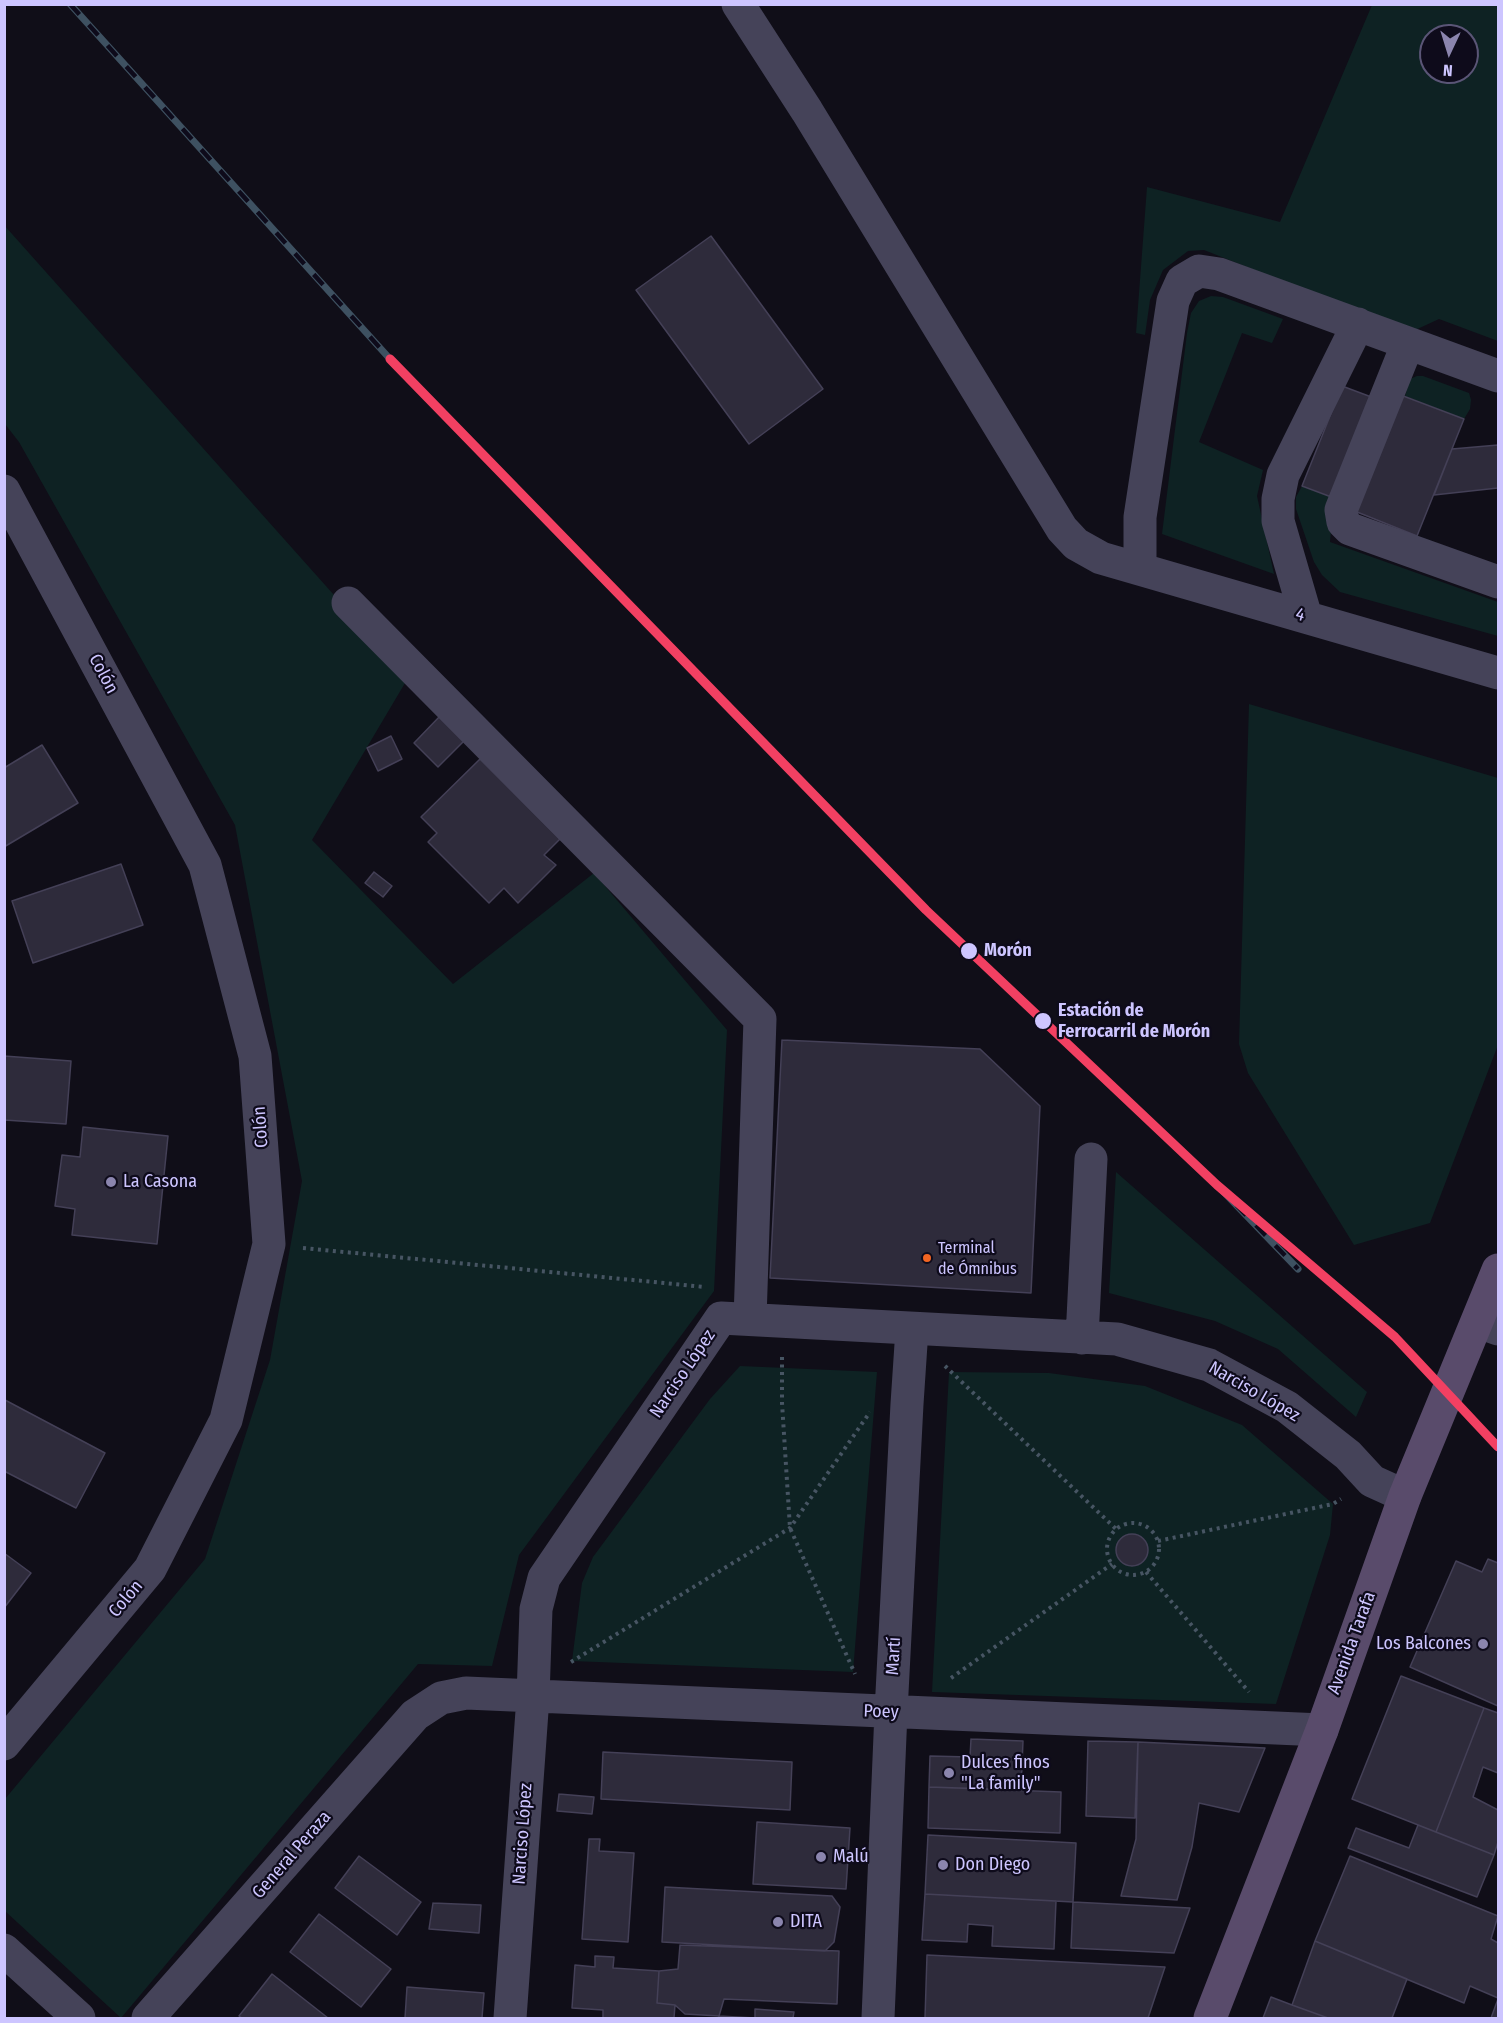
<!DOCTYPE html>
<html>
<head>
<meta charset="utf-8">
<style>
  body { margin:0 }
  #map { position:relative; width:1503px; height:2023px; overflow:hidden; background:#100e18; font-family:"Fira Sans Condensed",sans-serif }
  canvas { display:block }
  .frame { position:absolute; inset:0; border:6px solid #cdc5ff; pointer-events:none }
  .north { position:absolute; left:1419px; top:24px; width:60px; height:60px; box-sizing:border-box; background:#0e0b1b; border:2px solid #5a5576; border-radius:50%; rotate:184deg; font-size:16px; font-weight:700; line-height:24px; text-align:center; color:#cdc5ff }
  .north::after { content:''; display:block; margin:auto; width:21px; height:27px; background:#8b85ae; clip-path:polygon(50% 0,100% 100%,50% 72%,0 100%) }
</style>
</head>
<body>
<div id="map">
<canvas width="1503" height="2023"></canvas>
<div class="frame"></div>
<div class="north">N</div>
</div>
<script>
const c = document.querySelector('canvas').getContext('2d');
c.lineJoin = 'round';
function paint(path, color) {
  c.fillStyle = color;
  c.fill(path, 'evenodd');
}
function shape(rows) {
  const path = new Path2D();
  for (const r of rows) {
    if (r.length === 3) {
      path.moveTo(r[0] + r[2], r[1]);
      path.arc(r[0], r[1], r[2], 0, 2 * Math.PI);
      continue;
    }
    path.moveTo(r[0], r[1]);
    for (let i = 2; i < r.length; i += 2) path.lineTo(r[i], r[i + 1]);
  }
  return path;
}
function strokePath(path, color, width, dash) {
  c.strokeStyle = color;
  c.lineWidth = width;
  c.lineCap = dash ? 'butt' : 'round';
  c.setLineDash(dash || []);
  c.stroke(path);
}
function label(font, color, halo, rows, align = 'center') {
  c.font = font + ' "Fira Sans Condensed",sans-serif';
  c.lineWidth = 4.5;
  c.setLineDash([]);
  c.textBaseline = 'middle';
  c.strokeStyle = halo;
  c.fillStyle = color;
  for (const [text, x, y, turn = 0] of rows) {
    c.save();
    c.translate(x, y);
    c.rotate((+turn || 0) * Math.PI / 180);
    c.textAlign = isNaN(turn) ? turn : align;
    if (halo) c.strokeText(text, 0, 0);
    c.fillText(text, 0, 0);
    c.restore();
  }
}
paint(shape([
  [1372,5,1498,5,1498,341,1439,319,1411,332,1204,250,1188,251,1163,270,1150,300,1145,335,1136,333,1147,187,1280,222],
  [1431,36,1467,36,1467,72,1431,72],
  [4,225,408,678,312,840,453,984,594,873,727,1030,714,1291,519,1555,492,1666,418,1664,121,2018,5,1911,5,1799,205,1559,270,1360,302,1181,235,825,19,442,5,424],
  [1211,296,1223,297,1283,319,1272,343,1242,333,1199,442,1263,470,1257,496,1274,574,1162,534,1187,333,1191,313,1199,301],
  [1417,376,1423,376,1469,393,1471,400,1470,409,1464,419,1405,396,1410,379],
  [1302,486,1334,498,1330,542,1498,602,1498,636,1340,592,1322,575,1314,562,1296,509,1296,497],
  [1249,704,1498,778,1498,1045,1430,1223,1354,1245,1248,1073,1239,1044],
  [1116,1172,1367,1392,1356,1417,1278,1349,1215,1321,1109,1293],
  [740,1366,877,1372,853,1672,572,1661,582,1583,593,1557,710,1399],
  [949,1372,1049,1373,1145,1386,1242,1425,1333,1504,1330,1535,1276,1704,932,1692]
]), '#0e2223');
const building = shape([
  [711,236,823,389,749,444,636,290,711,236],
  [1342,386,1374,398,1334,498,1302,486,1342,386],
  [1398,394,1464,419,1417,536,1352,510,1398,394],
  [1498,445,1498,488,1434,495,1452,449,1498,445],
  [441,715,466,739,438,767,414,743,441,715],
  [391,736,402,759,378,771,367,748,391,736],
  [42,745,78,803,4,847,4,768,42,745],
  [480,759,560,839,544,855,556,865,518,903,504,888,489,903,428,842,437,833,421,817,480,759],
  [121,864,143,925,33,963,12,901,121,864],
  [374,872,392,886,383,897,365,883,374,872],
  [782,1040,980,1049,1040,1106,1031,1293,770,1278,782,1040],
  [4,1056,71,1061,66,1124,4,1120,4,1056],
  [83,1127,168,1136,157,1244,72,1235,75,1209,55,1206,62,1155,80,1157,83,1127],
  [5,1400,105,1453,76,1508,4,1471,5,1400],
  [1132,1550,16],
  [4,1553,31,1573,4,1608,4,1553],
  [1488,1559,1498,1563,1498,1706,1410,1667,1456,1561,1482,1572,1488,1559],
  [1401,1676,1484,1708,1436,1832,1352,1799,1401,1676],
  [1484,1708,1498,1713,1498,1773,1483,1767,1473,1797,1498,1810,1498,1842,1494,1855,1436,1832,1484,1708],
  [971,1739,1023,1741,1021,1790,929,1787,930,1756,970,1757,971,1739],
  [1088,1741,1138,1742,1135,1818,1086,1816,1088,1741],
  [1138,1742,1265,1748,1239,1812,1199,1803,1192,1847,1177,1900,1121,1896,1136,1839,1138,1742],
  [603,1752,792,1762,790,1810,601,1799,603,1752],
  [929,1787,1061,1792,1060,1833,928,1828,929,1787],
  [559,1794,594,1797,592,1814,557,1811,559,1794],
  [757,1822,850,1828,846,1889,753,1884,757,1822],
  [1418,1825,1494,1855,1477,1897,1348,1848,1356,1828,1409,1848,1418,1825],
  [928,1835,1076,1843,1073,1902,925,1894,928,1835],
  [589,1839,600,1839,599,1851,634,1853,628,1942,582,1939,589,1839],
  [359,1856,421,1902,397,1935,335,1888,359,1856],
  [1350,1856,1498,1916,1491,1939,1498,1943,1498,1998,1470,1986,1464,2003,1315,1941,1350,1856],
  [665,1887,832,1896,840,1907,834,1942,825,1951,662,1942,665,1887],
  [925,1894,1056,1901,1054,1949,992,1946,993,1926,968,1924,967,1942,922,1940,925,1894],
  [1073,1902,1190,1908,1174,1953,1071,1948,1073,1902],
  [433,1903,481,1905,479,1933,429,1929,433,1903],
  [319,1914,391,1969,361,2007,290,1952,319,1914],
  [1315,1941,1407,1979,1392,2018,1328,2018,1292,2005,1315,1941],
  [680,1945,839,1951,837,2004,724,1999,719,2016,685,2014,675,2005,657,2003,659,1971,678,1969,680,1945],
  [927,1955,1165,1967,1148,2018,925,2018,927,1955],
  [595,1956,614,1957,613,1968,659,1971,657,2003,675,2005,674,2018,603,2018,603,2010,572,2008,575,1965,595,1967,595,1956],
  [272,1974,328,2018,242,2018,239,2016,272,1974],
  [407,1987,484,1993,482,2018,405,2018,407,1987],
  [1271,1997,1292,2005,1328,2018,1263,2018,1271,1997],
  [1498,1999,1498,2018,1491,2018,1498,1999],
  [755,2009,794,2012,793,2018,795,2018,718,2018,719,2016,755,2018,755,2009]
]);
paint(building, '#2e2b3b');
strokePath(building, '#444057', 1.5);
strokePath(shape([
  [303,1248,705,1287],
  [782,1357,782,1403,790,1528,855,1674],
  [945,1366,1116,1529],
  [1133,1549,26],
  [1158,1541,1333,1504,1341,1499],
  [1146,1572,1249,1692],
  [571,1662,790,1528,870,1412],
  [951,1678,1112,1564]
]), '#475563', 4, [3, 4.5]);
strokePath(shape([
  [738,4,807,111,1062,529,1076,544,1101,558,1498,673],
  [1408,343,1341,510,1343,522,1350,529,1498,582],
  [4,491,205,865,255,1056,269,1244,226,1420,150,1569,4,1744],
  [1140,568,1140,517,1173,301,1182,281,1199,271,1219,274,1498,376],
  [348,603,760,1019,750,1319],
  [1306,617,1278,521,1278,499,1283,475,1358,324],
  [1478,1322,1498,1329],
  [1082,1338,1091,1159],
  [4,1950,79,2018],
  [148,2018,415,1715,441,1698,466,1693,1322,1730],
  [510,2018,533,1697,536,1609,544,1578,721,1318,1117,1339,1209,1365,1287,1407,1348,1455,1372,1481,1405,1496],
  [878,2018,891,1712,907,1404,912,1329]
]), '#454359', 33);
strokePath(shape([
  [1210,2018,1322,1730,1405,1496,1498,1270]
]), '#594b6b', 33);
const rail = shape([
  [70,4,390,359],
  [1217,1185,1298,1269]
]);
strokePath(rail, '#3e5161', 7);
strokePath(rail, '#0e0b1b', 4.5, [14]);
strokePath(shape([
  [390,359,926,910,1217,1185,1395,1337,1498,1447]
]), '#f24062', 9);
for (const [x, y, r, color] of [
  [969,951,9,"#cdc5ff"],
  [1043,1021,9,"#cdc5ff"],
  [111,1182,6,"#8b85ae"],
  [927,1258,5,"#f26522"],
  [1483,1644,6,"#8b85ae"],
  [949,1773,6,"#8b85ae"],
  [821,1857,6,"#8b85ae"],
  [943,1865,6,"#8b85ae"],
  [778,1922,6,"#8b85ae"]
]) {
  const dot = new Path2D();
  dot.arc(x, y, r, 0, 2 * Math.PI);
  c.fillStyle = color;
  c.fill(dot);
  strokePath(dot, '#0e0b1b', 2);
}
label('16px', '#cdc5ff', '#0e0b1b', [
  ["Terminal",938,1249],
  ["de Ómnibus",938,1270]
], 'left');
label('18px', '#cdc5ff', '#0e0b1b', [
  ["4",1300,615,16],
  ["Colón",103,674,62],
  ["Colón",261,1127,-94],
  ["Narciso López",683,1374,-56],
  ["Narciso López",1254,1392,30],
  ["Colón",126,1599,-50],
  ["Avenida Tarafa",1352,1643,-70],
  ["Martí",894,1656,-87],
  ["Poey",881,1712,2],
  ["Narciso López",523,1834,-86],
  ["General Peraza",292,1855,-49]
]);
label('bold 18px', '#cdc5ff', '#0e0b1b', [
  ["Morón",984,951],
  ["Estación de",1058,1011],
  ["Ferrocarril de Morón",1058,1032]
], 'left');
label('18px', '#cdc5ff', '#0e0b1b', [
  ["La Casona",123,1182],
  ["Los Balcones",1471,1644,"right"],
  ["Dulces finos",961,1763],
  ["\"La family\"",961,1784],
  ["Malú",833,1857],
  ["Don Diego",955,1865],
  ["DITA",790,1922]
], 'left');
</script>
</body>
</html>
